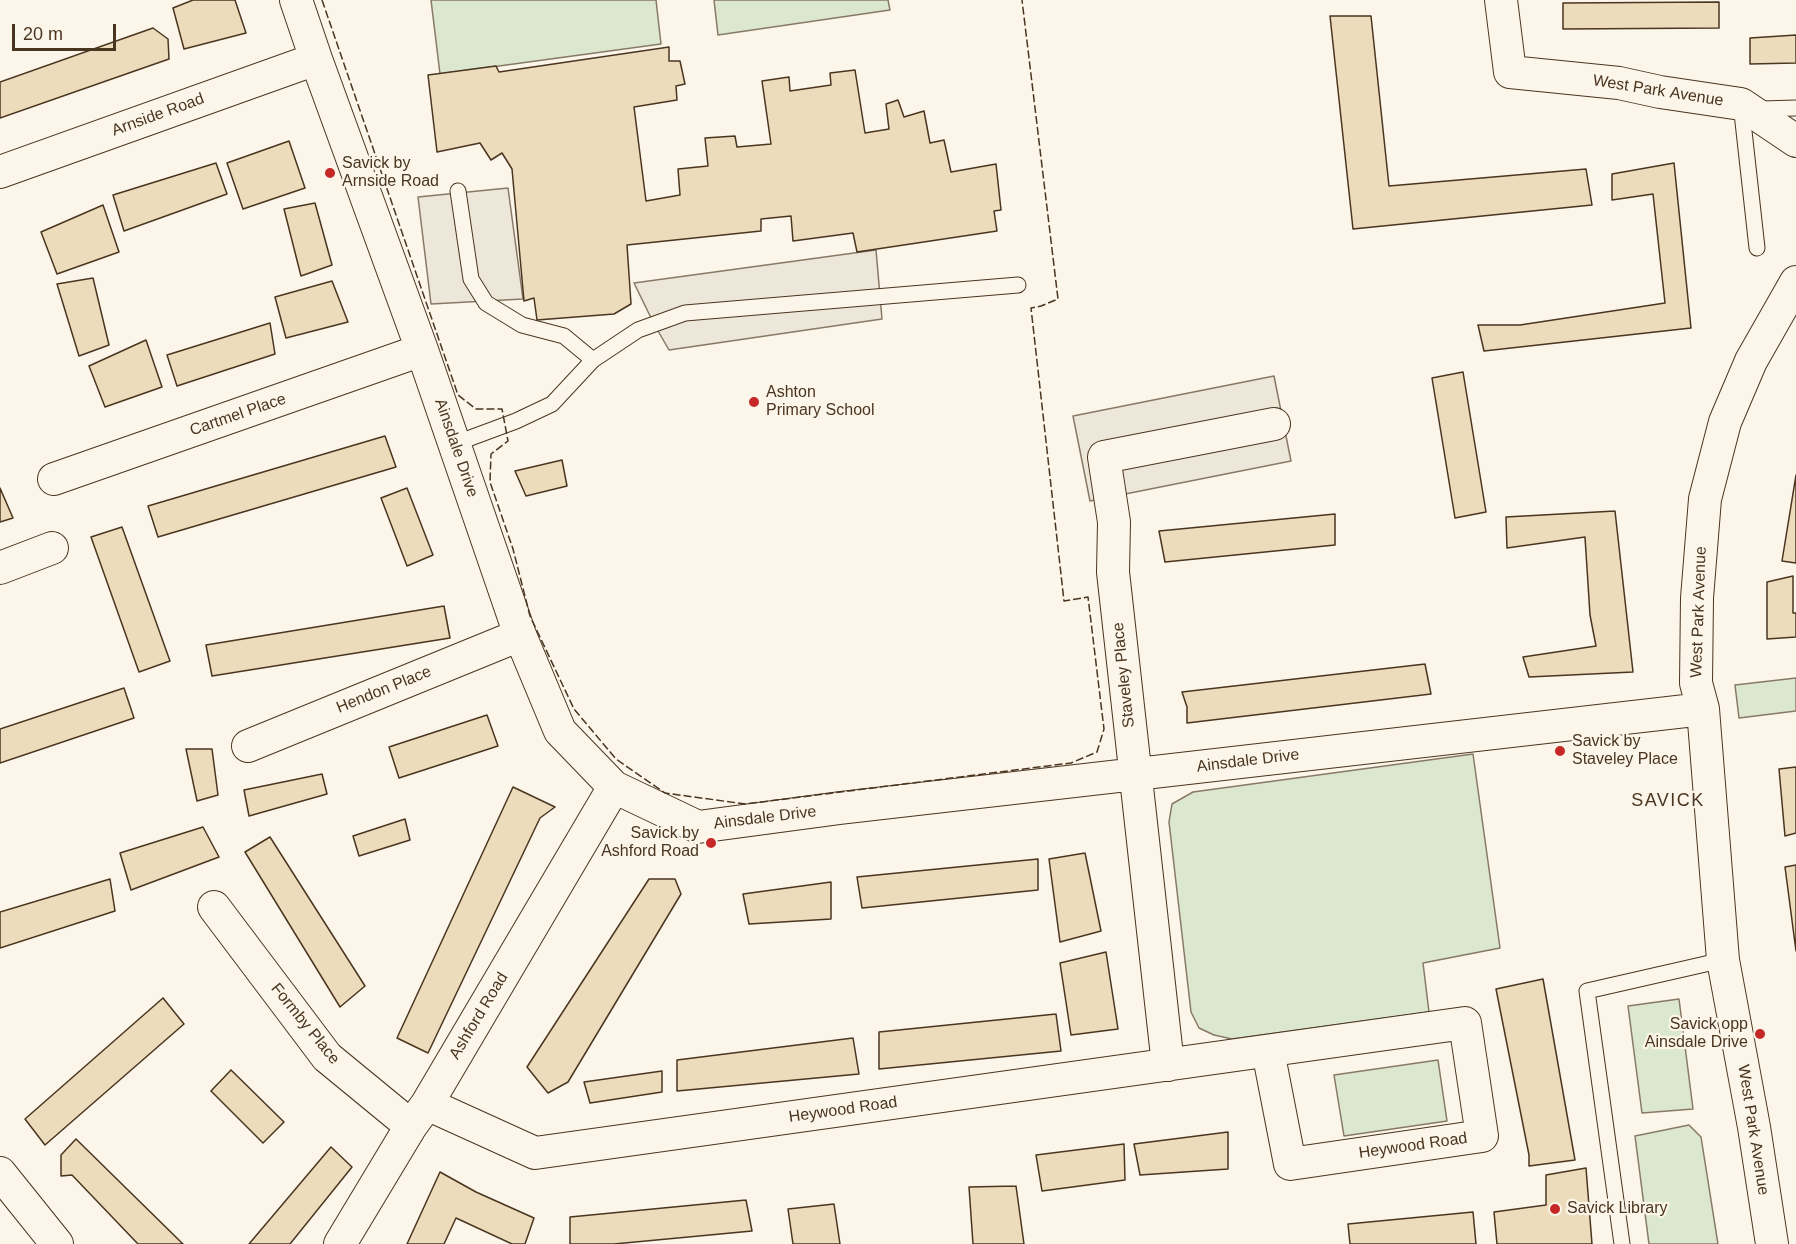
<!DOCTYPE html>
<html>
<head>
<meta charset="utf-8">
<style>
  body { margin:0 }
  #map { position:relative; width:1796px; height:1244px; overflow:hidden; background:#fbf6e9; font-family:Arial,sans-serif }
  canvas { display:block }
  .scale { position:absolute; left:12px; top:24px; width:104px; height:27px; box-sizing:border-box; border:3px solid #4a3520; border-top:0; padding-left:8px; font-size:18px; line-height:21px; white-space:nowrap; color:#4a3520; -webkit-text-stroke:4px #fbf6e9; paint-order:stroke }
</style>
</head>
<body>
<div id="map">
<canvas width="1796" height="1244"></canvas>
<div class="scale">20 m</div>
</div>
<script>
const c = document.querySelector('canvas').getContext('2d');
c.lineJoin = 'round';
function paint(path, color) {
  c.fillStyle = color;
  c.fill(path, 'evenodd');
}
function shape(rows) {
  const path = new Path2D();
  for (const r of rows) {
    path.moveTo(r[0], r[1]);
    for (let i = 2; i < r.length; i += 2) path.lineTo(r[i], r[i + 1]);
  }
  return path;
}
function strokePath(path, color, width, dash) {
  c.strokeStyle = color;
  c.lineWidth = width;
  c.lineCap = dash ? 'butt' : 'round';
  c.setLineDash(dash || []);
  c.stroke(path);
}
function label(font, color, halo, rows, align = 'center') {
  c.font = font + ' Arial,sans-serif';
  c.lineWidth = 4.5;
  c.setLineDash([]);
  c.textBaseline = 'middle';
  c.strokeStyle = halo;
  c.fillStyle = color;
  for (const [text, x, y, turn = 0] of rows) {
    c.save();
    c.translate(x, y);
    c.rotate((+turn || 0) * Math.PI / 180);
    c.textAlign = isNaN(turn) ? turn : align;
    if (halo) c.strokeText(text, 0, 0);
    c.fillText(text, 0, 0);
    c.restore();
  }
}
const green = shape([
  [431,0,656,0,661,44,440,74,431,0],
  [714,0,888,0,890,10,718,35,714,0],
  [1796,678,1796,711,1739,718,1735,685,1796,678],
  [1473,754,1500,948,1423,963,1429,1012,1232,1039,1214,1035,1199,1028,1191,1012,1169,822,1172,804,1193,792,1473,754],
  [1679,999,1693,1109,1642,1113,1628,1006,1679,999],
  [1438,1060,1447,1121,1344,1136,1334,1075,1438,1060],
  [1689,1125,1701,1137,1718,1244,1649,1244,1635,1136,1689,1125]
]);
paint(green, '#dce7d0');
strokePath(green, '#887966', 1.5);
const parking = shape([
  [508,188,523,299,431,304,418,197,508,188],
  [876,250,882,319,669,350,654,324,634,283,876,250],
  [1274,376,1291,461,1090,501,1073,416,1274,376]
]);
paint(parking, '#ede7d9');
strokePath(parking, '#887966', 1.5);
const building = shape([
  [193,0,235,0,246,33,184,49,173,8,193,0],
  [1719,2,1719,28,1563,29,1563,3,1719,2],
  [1330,16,1371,16,1389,186,1586,169,1592,205,1353,229,1330,16],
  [153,28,168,39,169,59,0,118,0,82,153,28],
  [1796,35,1796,63,1750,64,1750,38,1796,35],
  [669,47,669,61,680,61,685,84,676,86,677,100,634,107,646,201,680,195,678,169,708,166,705,138,735,136,737,147,771,144,762,81,789,77,790,91,831,85,830,73,855,70,865,133,889,129,886,104,898,100,904,117,924,111,930,143,944,140,951,172,996,164,1001,210,994,211,997,231,857,252,853,233,793,241,791,216,761,219,761,231,627,245,631,304,614,314,537,320,534,298,524,301,512,169,502,153,491,160,480,143,437,152,428,75,496,66,499,72,669,47],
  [289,141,305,188,243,209,227,163,289,141],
  [216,163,227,194,124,231,113,195,216,163],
  [1674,163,1691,328,1484,351,1478,325,1520,325,1665,303,1653,194,1612,200,1612,174,1674,163],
  [315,203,332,265,301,276,284,209,315,203],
  [103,205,119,252,57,274,41,232,103,205],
  [93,278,109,345,79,356,57,284,93,278],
  [332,281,348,322,286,338,275,297,332,281],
  [270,323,275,354,177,386,167,355,270,323],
  [146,340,162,387,105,407,89,366,146,340],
  [1463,372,1486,512,1455,518,1432,378,1463,372],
  [385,436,396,467,158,537,148,506,385,436],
  [562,460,567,486,526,496,515,471,562,460],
  [1796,475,1796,563,1782,561,1796,475],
  [0,488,13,518,0,522,0,488],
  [407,488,433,555,407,566,381,498,407,488],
  [1615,511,1633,672,1529,677,1523,657,1596,646,1590,615,1585,537,1507,548,1506,517,1615,511],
  [1335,514,1335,545,1165,562,1159,531,1335,514],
  [122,527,170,661,139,672,91,537,122,527],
  [1793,576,1793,613,1796,613,1796,637,1767,639,1767,582,1793,576],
  [444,606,450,638,212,676,206,645,444,606],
  [1425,664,1431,694,1187,723,1187,707,1182,692,1425,664],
  [124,688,134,718,0,763,0,729,124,688],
  [487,715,498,746,399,778,389,747,487,715],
  [186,749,212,749,218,795,197,801,186,749],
  [1796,767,1796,833,1785,836,1779,769,1796,767],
  [322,774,327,794,249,816,244,790,322,774],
  [513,787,555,807,540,818,428,1053,397,1038,513,787],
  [405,819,410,840,359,856,353,836,405,819],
  [203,827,219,857,131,890,120,853,203,827],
  [270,837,365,986,340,1007,245,852,270,837],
  [1085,853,1101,931,1060,942,1049,859,1085,853],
  [1038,859,1038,890,862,908,857,877,1038,859],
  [1796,865,1796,951,1785,867,1796,865],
  [110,879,115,911,0,948,0,912,110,879],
  [649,879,675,879,681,894,568,1082,548,1093,527,1067,649,879],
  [831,882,831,919,749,924,743,894,831,882],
  [1106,952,1118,1029,1071,1035,1060,963,1106,952],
  [1543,979,1575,1160,1529,1166,1529,1155,1496,989,1543,979],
  [163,998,184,1024,45,1145,25,1119,163,998],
  [1056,1014,1061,1051,879,1069,879,1032,1056,1014],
  [853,1038,859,1074,677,1091,677,1060,853,1038],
  [231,1070,284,1122,263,1143,211,1091,231,1070],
  [662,1071,662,1092,590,1103,584,1082,662,1071],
  [1228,1132,1228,1169,1140,1175,1134,1144,1228,1132],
  [76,1139,183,1244,138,1244,72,1175,61,1176,61,1155,76,1139],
  [1124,1144,1125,1180,1042,1191,1036,1155,1124,1144],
  [331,1147,352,1167,290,1244,249,1244,331,1147],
  [1586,1168,1592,1244,1497,1244,1494,1212,1546,1205,1546,1175,1586,1168],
  [440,1172,476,1192,534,1218,525,1244,512,1244,456,1218,444,1244,407,1244,440,1172],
  [1016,1186,1024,1244,973,1244,969,1187,1016,1186],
  [746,1200,752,1231,614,1244,570,1244,570,1217,746,1200],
  [834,1204,840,1244,793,1244,788,1209,834,1204],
  [1473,1212,1476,1244,1350,1244,1348,1224,1473,1212]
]);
paint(building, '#ecdcbc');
strokePath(building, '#4a3520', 1.5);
const lane = shape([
  [458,191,471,279,486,303,522,325,564,336,593,360],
  [1757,248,1741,104,1761,109,1796,108],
  [454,444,516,421,552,404,593,360,638,330,685,313,1018,285],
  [1622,1244,1587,991,1723,960]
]);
const street = shape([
  [296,0,316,59,422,350,520,635,560,731,614,787,698,827,840,808,1703,709],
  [1501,0,1510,72,1619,83,1660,92,1741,104,1796,141],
  [0,172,316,59],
  [54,479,422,350],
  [0,568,52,548],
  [248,746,520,635],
  [214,907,327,1057,411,1126],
  [1168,1065,1113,572,1114,522,1104,457,1274,424],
  [427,1104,535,1153,1465,1023,1482,1136,1290,1164,1268,1051],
  [0,1173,57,1244],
  [340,1244,411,1126,427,1104,614,787],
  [1772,1244,1754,1127,1723,960,1703,709,1696,683,1697,598,1705,499,1725,422,1751,361,1796,282]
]);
strokePath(lane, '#4a3520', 17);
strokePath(street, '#4a3520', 34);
strokePath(lane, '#fbf6e9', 15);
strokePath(street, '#fbf6e9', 32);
strokePath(shape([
  [322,0,458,395,476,409,502,409,508,441,491,454,490,482,513,549,530,616,574,709,616,759,665,793,745,804,1071,763,1097,752,1104,729,1088,597,1064,601,1031,308,1041,306,1058,299,1022,0]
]), '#4a3520', 1.5, [8, 3]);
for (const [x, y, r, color] of [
  [330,173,6,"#c62828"],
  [754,402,6,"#c62828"],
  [1560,751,6,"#c62828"],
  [711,843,6,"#c62828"],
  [1760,1034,6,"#c62828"],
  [1555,1209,6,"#c62828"]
]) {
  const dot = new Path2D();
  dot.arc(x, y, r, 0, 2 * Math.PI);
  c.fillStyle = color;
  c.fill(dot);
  strokePath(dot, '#fbf6e9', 2);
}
label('16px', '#4a3520', '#fbf6e9', [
  ["West Park Avenue",1658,91,9],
  ["Arnside Road",158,115,-20],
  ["Cartmel Place",238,415,-19],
  ["Ainsdale Drive",456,448,71],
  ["West Park Avenue",1699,612,-88],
  ["Staveley Place",1124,675,-96],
  ["Hendon Place",384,690,-22],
  ["Ainsdale Drive",1248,761,-7],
  ["Ainsdale Drive",765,818,-7],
  ["Ashford Road",479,1016,-59],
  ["Formby Place",305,1024,51],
  ["Heywood Road",843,1110,-8],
  ["West Park Avenue",1753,1130,81],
  ["Heywood Road",1413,1146,-8]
]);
label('16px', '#4a3520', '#fbf6e9', [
  ["Savick by",342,164],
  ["Arnside Road",342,182],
  ["Ashton",766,393],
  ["Primary School",766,411],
  ["Savick by",1572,742],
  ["Staveley Place",1572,760],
  ["Savick by",699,834,"right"],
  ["Ashford Road",699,852,"right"],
  ["Savick opp",1748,1025,"right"],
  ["Ainsdale Drive",1748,1043,"right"],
  ["Savick Library",1567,1209]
], 'left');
c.letterSpacing = '1.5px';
label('18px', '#4a3520', '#fbf6e9', [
  ["SAVICK",1668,801]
]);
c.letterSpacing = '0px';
</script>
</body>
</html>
